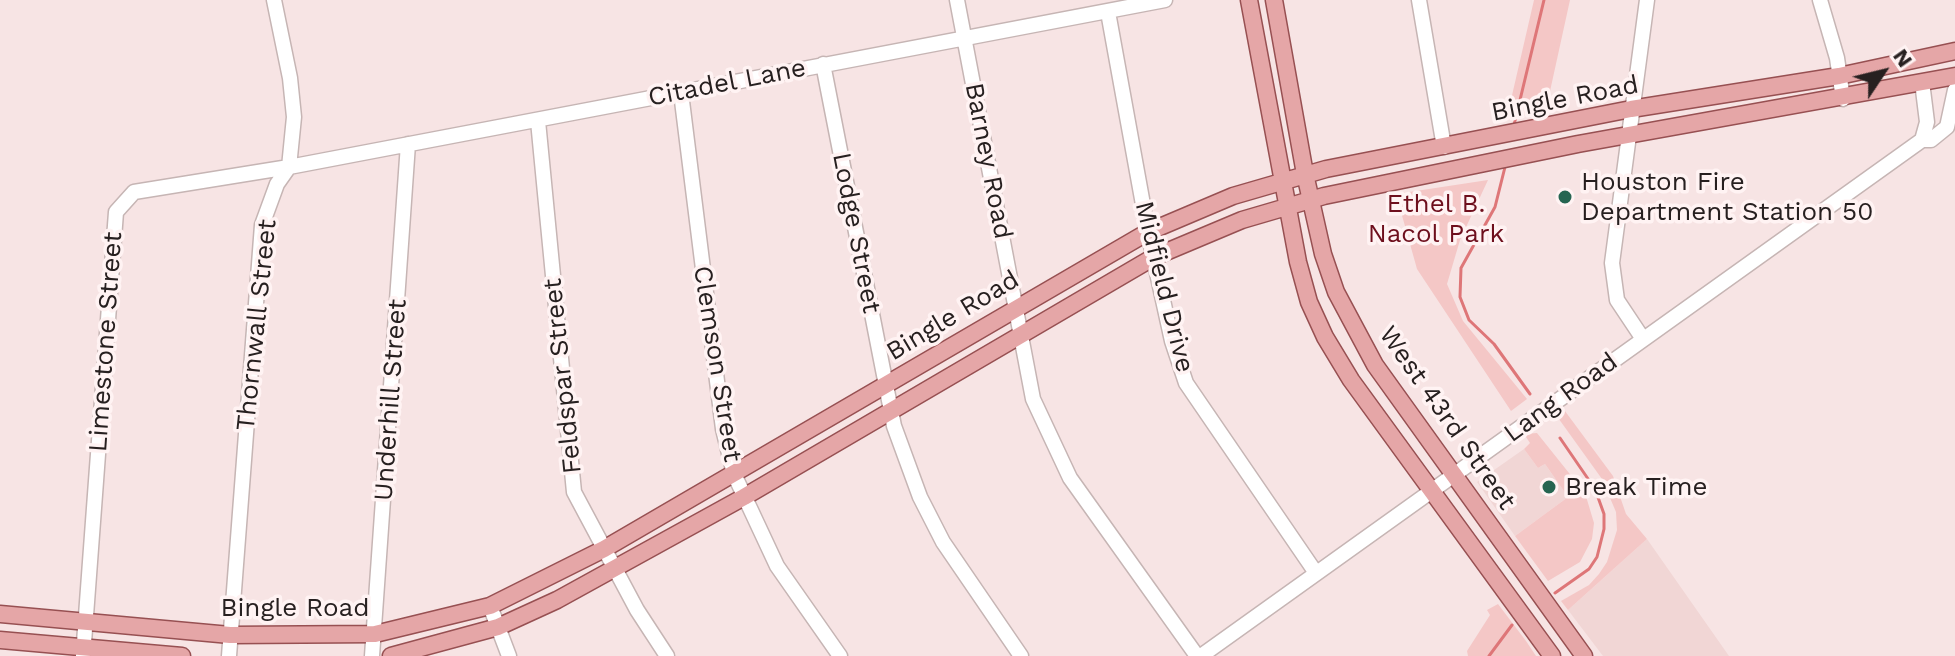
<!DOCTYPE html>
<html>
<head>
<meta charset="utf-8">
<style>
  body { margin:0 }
  #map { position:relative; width:1955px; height:656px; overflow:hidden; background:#f7e4e4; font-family:"Work Sans",sans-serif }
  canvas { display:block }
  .north { position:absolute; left:1843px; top:32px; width:80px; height:80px; -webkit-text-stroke:6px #fff3f3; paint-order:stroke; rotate:55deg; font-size:22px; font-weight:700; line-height:32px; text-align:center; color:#272020 }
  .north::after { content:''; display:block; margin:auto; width:28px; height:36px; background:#272020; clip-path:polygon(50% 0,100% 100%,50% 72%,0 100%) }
</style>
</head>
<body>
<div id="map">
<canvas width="1955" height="656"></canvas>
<div class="north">N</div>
</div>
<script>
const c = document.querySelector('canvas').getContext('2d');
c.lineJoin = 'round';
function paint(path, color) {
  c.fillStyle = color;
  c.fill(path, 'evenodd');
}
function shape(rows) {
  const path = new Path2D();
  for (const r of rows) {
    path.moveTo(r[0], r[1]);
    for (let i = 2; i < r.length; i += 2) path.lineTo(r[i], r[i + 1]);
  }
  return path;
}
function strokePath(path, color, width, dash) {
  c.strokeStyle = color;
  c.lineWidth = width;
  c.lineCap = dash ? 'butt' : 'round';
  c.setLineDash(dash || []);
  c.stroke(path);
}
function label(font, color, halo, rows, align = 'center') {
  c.font = font + ' "Work Sans",sans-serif';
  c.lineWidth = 7;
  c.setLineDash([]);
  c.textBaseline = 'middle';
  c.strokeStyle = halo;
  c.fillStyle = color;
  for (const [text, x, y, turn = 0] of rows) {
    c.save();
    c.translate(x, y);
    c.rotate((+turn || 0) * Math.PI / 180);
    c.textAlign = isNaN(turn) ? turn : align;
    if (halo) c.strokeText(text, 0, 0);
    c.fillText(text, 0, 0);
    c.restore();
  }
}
paint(shape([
  [1524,449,1538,468,1545,464,1568,497,1515,536,1477,482],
  [1647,539,1729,656,1603,656,1568,610]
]), '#f1d6d5');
paint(shape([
  [1534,0,1570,0,1545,114,1507,117],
  [1488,180,1460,240,1447,284,1463,321,1527,399,1511,411,1417,269,1396,194],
  [1562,407,1613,476,1626,514,1647,539,1568,610,1561,601,1589,585,1599,574,1607,562,1617,530,1616,512,1602,479,1556,415],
  [1537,433,1585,493,1594,523,1592,539,1580,562,1548,581,1515,536,1568,497,1545,464,1538,468,1524,449,1530,443,1524,434],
  [1498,604,1526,641,1536,656,1468,656,1467,651,1490,615,1487,610]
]), '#f4c7c6');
strokePath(shape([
  [1514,125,1544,0],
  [1506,163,1495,207,1461,268,1460,297,1469,320,1494,344,1530,394],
  [1555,593,1589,569,1597,557,1604,529,1604,514,1595,489,1560,438],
  [1489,656,1512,625]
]), '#de7678', 3);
const minor = shape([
  [957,0,1033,399,1070,478,1197,656],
  [1419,0,1444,147],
  [1820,0,1837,58,1843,99],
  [1108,12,1148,232,1172,341,1186,383,1316,573],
  [823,64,894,426,920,497,943,542,1021,656],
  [681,93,723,429,734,474,777,566,840,656],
  [538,121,574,492,637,610,667,656],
  [1922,140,1931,140,1947,127,1955,90],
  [1643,339,1617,300,1612,263,1647,0],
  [490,606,509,656],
  [83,656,116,212,134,192,289,167,1165,0],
  [229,656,262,225,277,184,289,167,294,117,290,78,274,0],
  [372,656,408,144],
  [1201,656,1922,140,1927,122,1922,82]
]);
const major = shape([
  [1249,0,1298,262,1309,302,1325,337,1351,380,1552,656],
  [1274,0,1305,174,1323,254,1336,292,1375,365,1584,656],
  [0,614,230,635,375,634,490,606,604,549,1148,232,1233,196,1326,169,1631,109,1839,76,1955,51],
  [0,640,182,656],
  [391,656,498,627,557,600,744,497,1154,257,1242,220,1324,196,1578,144,1955,76]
]);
strokePath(minor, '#c6b5b4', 17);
strokePath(major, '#975052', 19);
strokePath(minor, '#fff', 14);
strokePath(major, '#e5a6a7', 16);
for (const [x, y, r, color] of [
  [1565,197,8,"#266551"],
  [1549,487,8,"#266551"]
]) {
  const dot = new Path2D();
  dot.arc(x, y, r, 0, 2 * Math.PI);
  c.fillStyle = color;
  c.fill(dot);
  strokePath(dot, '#fff3f3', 3);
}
label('26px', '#272020', '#fff3f3', [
  ["Citadel Lane",727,83,-11],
  ["Bingle Road",1565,99,-11],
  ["Barney Road",988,161,79],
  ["Lodge Street",856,233,79],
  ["Midfield Drive",1164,287,76],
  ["Bingle Road",953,316,-31],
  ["Thornwall Street",257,325,-84],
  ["Limestone Street",106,342,-86],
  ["Clemson Street",717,364,81],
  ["Feldspar Street",563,376,-96],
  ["Lang Road",1561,398,-36],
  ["Underhill Street",391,400,-86],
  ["West 43rd Street",1447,418,55],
  ["Bingle Road",295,608]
]);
label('26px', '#272020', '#fff3f3', [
  ["Houston Fire",1581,182],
  ["Department Station 50",1581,212],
  ["Break Time",1565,487]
], 'left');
label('26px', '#6e0f1d', '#fff3f3', [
  ["Ethel B.",1436,204],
  ["Nacol Park",1436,234]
]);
</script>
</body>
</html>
